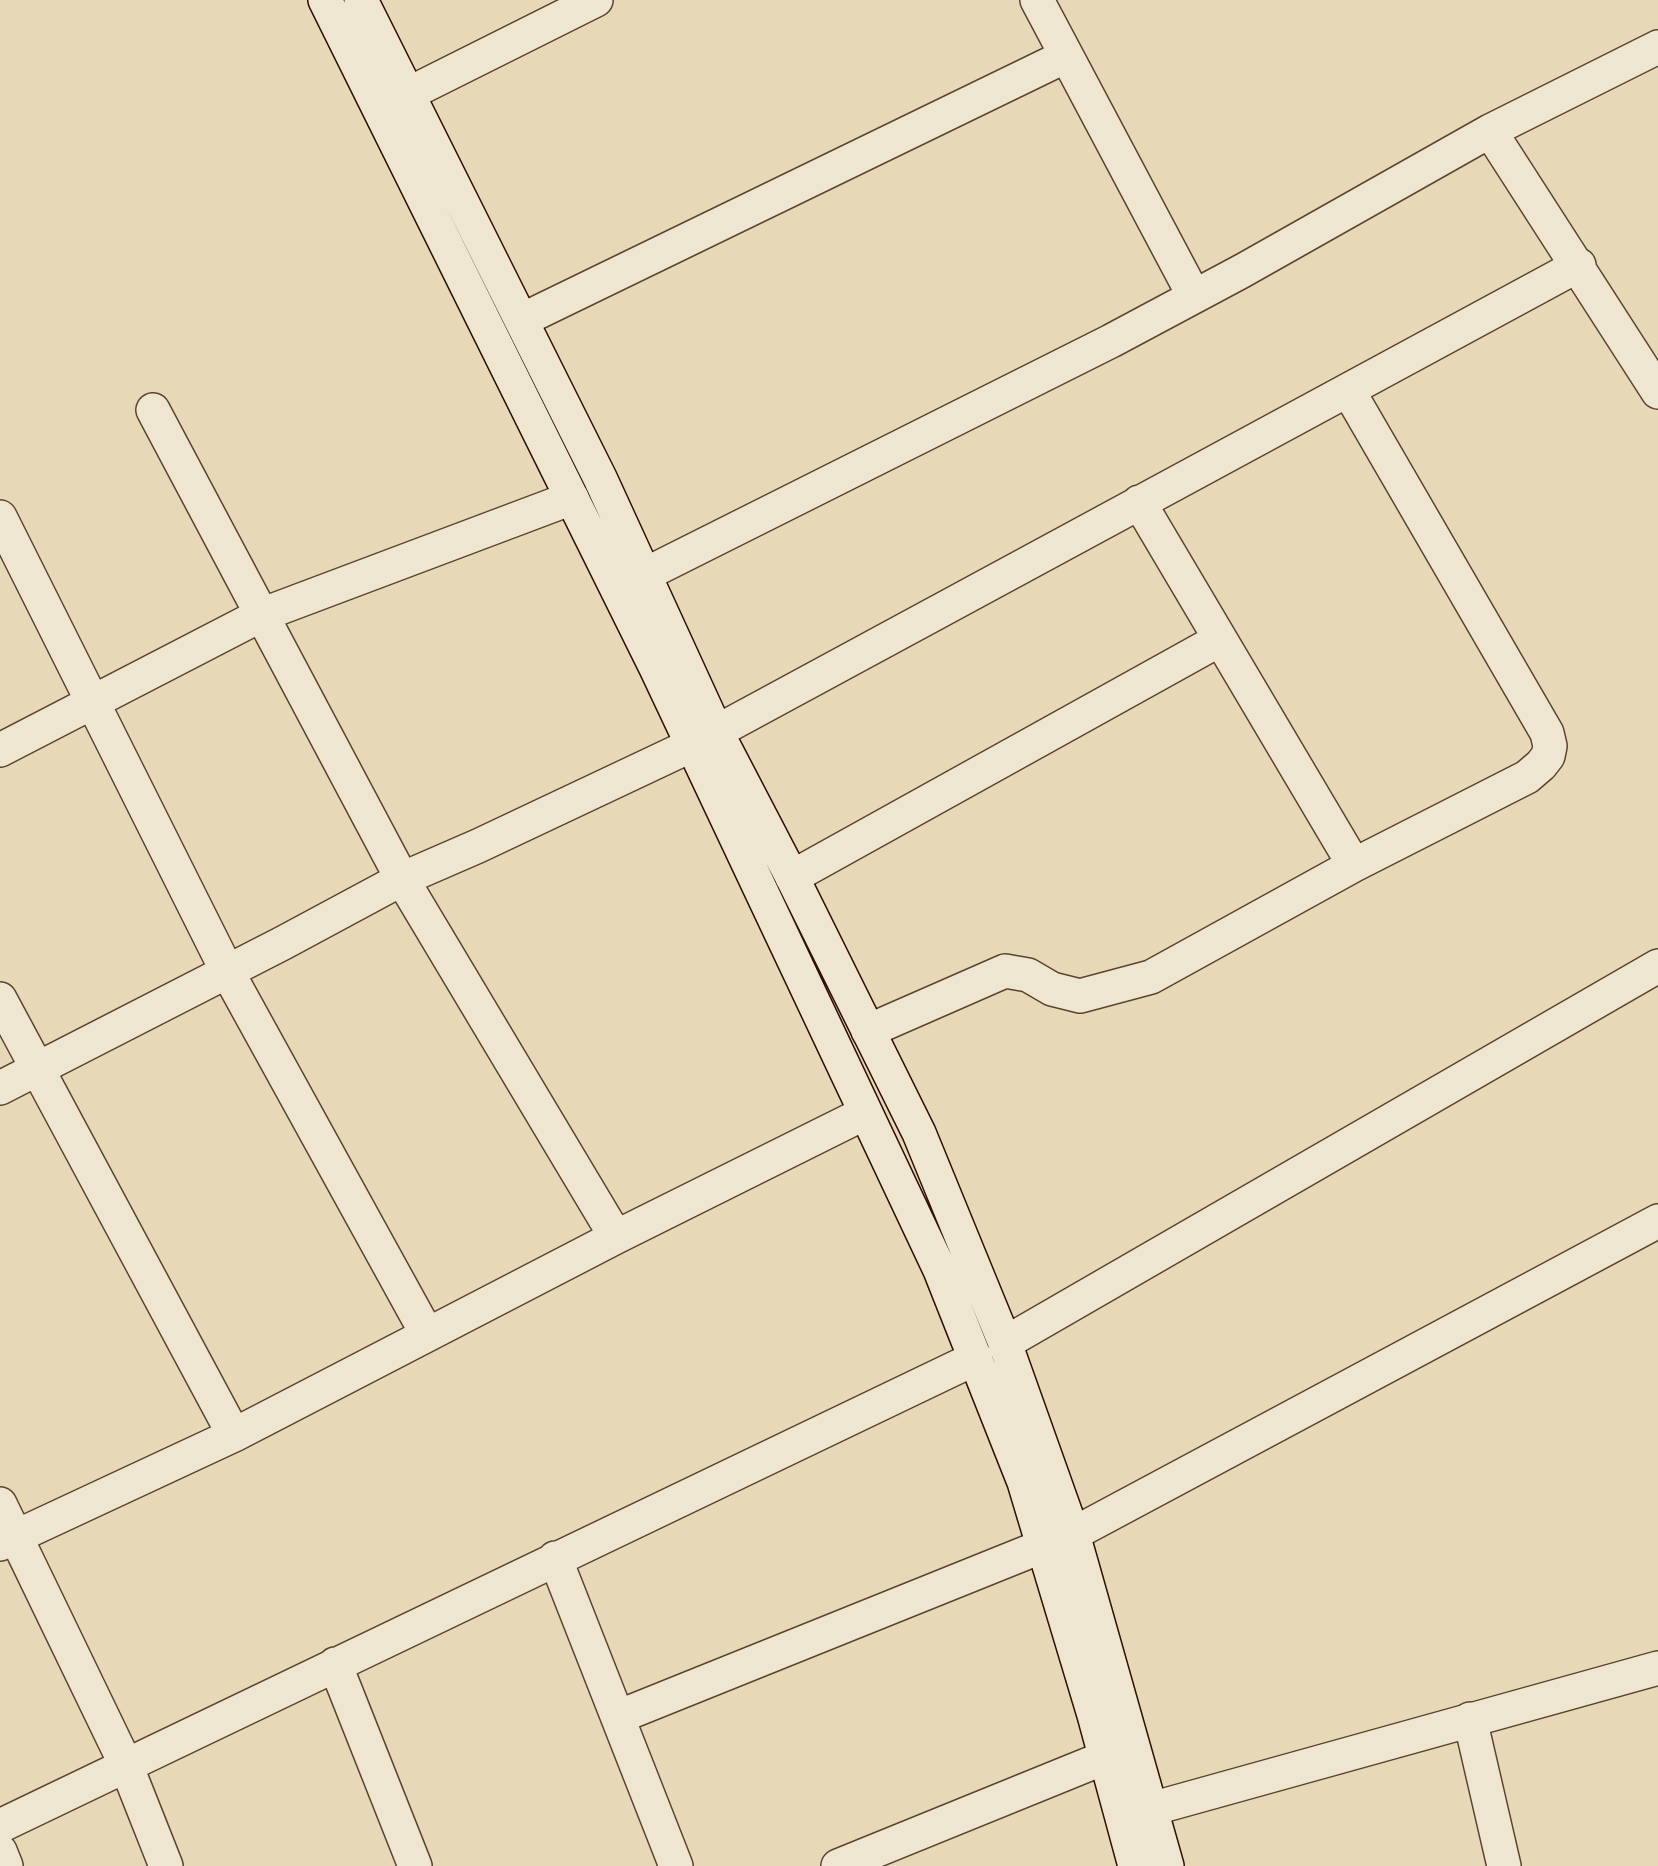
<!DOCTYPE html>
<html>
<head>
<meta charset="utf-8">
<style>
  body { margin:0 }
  canvas { display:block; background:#e7d9b8 }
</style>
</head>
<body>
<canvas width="1658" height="1866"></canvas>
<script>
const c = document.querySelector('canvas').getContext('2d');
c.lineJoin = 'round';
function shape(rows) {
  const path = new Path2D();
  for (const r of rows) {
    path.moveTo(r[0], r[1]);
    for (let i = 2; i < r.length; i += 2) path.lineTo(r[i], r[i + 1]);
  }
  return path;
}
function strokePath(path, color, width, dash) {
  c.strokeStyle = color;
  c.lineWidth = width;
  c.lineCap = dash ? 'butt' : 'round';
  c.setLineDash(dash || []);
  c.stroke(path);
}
const minor = shape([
  [1037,0,1194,296],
  [408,94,596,0],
  [1490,131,1658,392],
  [522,320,1066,56],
  [153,410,402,879,616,1237],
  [1139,502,1354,865],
  [0,517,227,971,427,1334],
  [646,574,1111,341,1242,271,1490,131,1658,47],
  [0,750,261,615,572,498],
  [792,877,1219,640],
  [0,999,234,1435],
  [868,1031,1005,971,1028,975,1052,989,1080,996,1151,977,1354,865,1527,777,1541,765,1548,756,1550,746,1547,733,1348,390],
  [0,1088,283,943,402,879,478,846,692,745,1579,265],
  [1005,1343,1658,966],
  [0,1504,126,1765,166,1866],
  [1073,1534,1658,1221],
  [0,1544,234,1435,616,1237,865,1113],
  [555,1558,676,1866],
  [335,1664,415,1866],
  [618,1717,1043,1546],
  [1470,1719,1504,1866],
  [1151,1809,1658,1668],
  [0,1826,976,1358],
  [0,1851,6,1866],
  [838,1866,1131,1747]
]);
const secondary = shape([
  [325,0,656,668,940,1270,1024,1482,1094,1715,1135,1866],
  [361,0,600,478,716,731,792,877,919,1133,1005,1343,1073,1534,1167,1866]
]);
strokePath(minor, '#5d432e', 36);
strokePath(secondary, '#2f1100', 36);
strokePath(minor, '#efe6d1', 33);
strokePath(secondary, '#efe6d1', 33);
</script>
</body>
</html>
